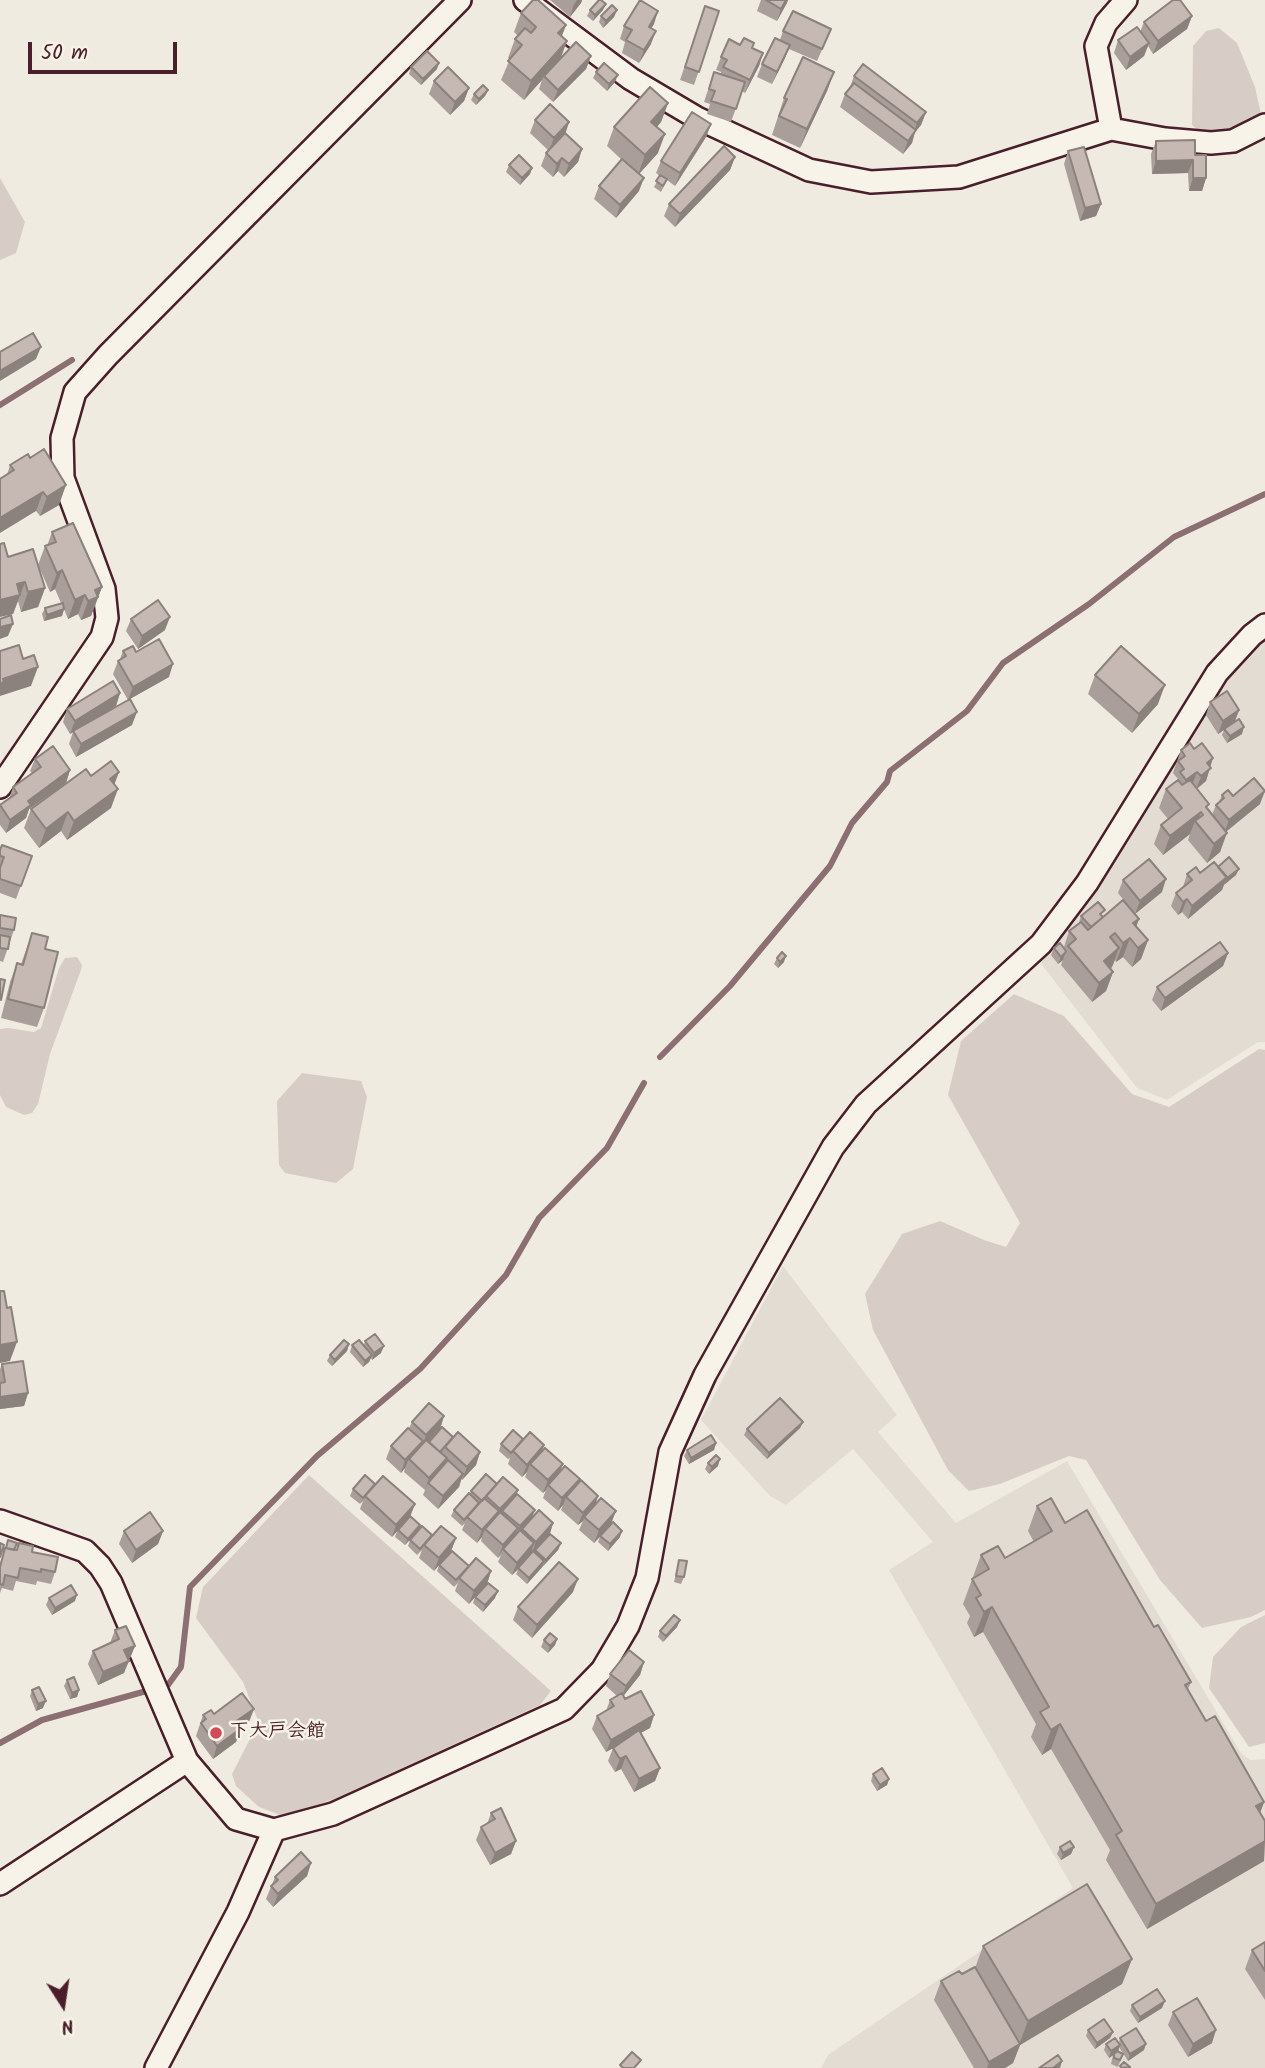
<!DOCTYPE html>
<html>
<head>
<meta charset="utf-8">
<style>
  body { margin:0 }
  #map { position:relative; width:1265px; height:2068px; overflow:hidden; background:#f0ebe0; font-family:Kalam,sans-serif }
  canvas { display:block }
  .north { position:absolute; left:28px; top:1970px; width:70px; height:70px; -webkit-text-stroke:5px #f7f3e8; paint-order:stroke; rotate:168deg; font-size:19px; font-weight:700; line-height:28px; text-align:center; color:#4a1f2b }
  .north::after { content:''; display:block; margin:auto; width:24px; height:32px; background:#4a1f2b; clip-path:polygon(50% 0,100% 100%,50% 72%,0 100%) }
  .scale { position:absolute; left:28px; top:42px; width:149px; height:32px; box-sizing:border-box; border:4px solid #4a1f2b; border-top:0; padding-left:9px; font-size:21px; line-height:24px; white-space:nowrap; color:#4a1f2b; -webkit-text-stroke:5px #f7f3e8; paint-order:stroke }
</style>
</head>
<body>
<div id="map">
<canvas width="1265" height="2068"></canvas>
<div class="north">N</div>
<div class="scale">50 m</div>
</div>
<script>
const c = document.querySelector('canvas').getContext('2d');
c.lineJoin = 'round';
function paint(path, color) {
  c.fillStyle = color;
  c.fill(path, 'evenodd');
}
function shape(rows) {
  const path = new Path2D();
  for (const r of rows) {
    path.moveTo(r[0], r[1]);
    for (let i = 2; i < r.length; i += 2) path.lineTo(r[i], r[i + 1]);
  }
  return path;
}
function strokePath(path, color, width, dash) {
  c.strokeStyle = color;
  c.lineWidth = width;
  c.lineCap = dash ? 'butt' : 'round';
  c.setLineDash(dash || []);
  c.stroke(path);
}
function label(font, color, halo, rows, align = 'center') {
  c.font = font + ' Kalam,"Klee One",sans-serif';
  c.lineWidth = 5;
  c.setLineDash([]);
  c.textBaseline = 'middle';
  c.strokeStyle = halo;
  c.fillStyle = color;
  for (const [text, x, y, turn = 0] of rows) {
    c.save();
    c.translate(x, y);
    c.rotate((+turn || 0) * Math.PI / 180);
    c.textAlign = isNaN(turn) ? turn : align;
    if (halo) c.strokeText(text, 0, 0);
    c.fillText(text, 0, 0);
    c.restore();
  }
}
paint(shape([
  [1265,639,1265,1042,1258,1042,1167,1100,1137,1088,1039,961,1092,892,1220,684],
  [783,1266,897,1415,878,1432,956,1523,1067,1461,1241,1753,1250,1760,1265,1759,1265,2068,821,2068,828,2055,1073,1888,889,1570,933,1542,853,1449,786,1505,770,1496,701,1420]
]), '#e3dcd2');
paint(shape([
  [1219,28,1237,43,1255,87,1261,114,1255,122,1208,139,1192,125,1193,46,1206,31],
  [0,178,25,222,16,253,0,260],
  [77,957,82,965,81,970,50,1054,38,1104,32,1113,24,1115,6,1107,0,1095,0,1029,8,1028,34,1032,41,1028,59,968,65,958],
  [1014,994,1064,1016,1132,1094,1169,1107,1259,1049,1265,1050,1265,1610,1251,1617,1202,1628,1160,1580,1086,1460,1069,1456,1000,1484,969,1491,948,1470,873,1330,865,1294,902,1234,940,1221,984,1240,1006,1247,1020,1223,948,1095,961,1041],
  [302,1073,361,1081,367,1097,353,1169,336,1183,285,1173,279,1165,277,1101],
  [309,1475,551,1691,540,1705,339,1797,285,1817,259,1807,236,1786,232,1774,251,1737,257,1718,243,1682,196,1618,203,1587],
  [1265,1615,1265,1743,1249,1747,1209,1688,1213,1657,1241,1627]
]), '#d8cdc6');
strokePath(shape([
  [0,405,72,360],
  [660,1057,730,986,830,866,852,823,887,782,890,771,967,711,1003,663,1089,604,1174,537,1265,494],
  [0,1743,42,1720,168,1685,181,1667,190,1587,317,1456,420,1369,506,1275,539,1218,607,1148,644,1083]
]), '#8b6f72', 6);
const minor = shape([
  [525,0,631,79,697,118,809,170,871,182,959,177,1111,129,1165,139,1211,143,1233,141,1265,125],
  [1111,129,1096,46,1106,23,1126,0],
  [0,787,102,637,107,618,104,589,63,478,62,438,75,392,108,355,460,0],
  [0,1521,85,1551,100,1566,111,1583,187,1761,236,1819,274,1830,333,1814,564,1709,602,1670,628,1626,647,1578,670,1452,705,1375,833,1147,866,1104,1041,944,1087,883,1217,673,1252,635,1265,625],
  [0,1884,187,1761],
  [156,2068,238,1912,274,1830]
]);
strokePath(minor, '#4a1f2b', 26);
strokePath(minor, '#f7f3e8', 21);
paint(shape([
  [550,0,582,0,581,3,570,17],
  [761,0,788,0,777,21,757,11],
  [705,6,719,11,694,85,680,80],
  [590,10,603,10,593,21,587,16],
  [617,10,614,17,603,28,599,22,601,16],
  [521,13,566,25,561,37,567,41,560,59,591,56,586,69,553,102,539,89,542,80,524,100,501,80,510,59,508,58,515,39,518,36,514,32],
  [1192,16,1187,29,1153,54,1148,46,1144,56,1126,70,1114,53,1118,40,1140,32,1144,22],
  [654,24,651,28,651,44,639,63,622,53,625,42,620,39,624,26],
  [783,31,826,41,817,61,789,49,772,84,757,77,762,64,780,40],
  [740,45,752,48,763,53,759,66,745,93,742,91,731,122,707,114,710,104,704,102,714,72,721,74,721,72,716,70,721,57],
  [411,67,437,69,421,85,409,74],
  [596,72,615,82,607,91,593,78],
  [834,72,827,91,800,148,772,135,784,98],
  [854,76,926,112,921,125,915,132,912,143,903,154,840,107,845,94,850,87],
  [434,81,469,88,464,101,450,115,429,94],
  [488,90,485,96,476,105,471,100,474,94],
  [668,103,661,122,657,127,658,153,639,174,639,191,616,218,594,199,599,186,622,160,607,146,614,127],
  [535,120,569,122,565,133,582,149,578,162,564,177,558,171,553,177,541,166,546,153,549,151,530,133],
  [711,124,706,137,675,186,667,180,661,192,654,187,660,176,656,173,661,161],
  [1156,141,1195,155,1206,178,1202,191,1189,191,1188,173,1152,174,1151,154],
  [1068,151,1101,204,1096,216,1080,221,1064,164],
  [735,157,730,170,675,227,664,216,669,204],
  [509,165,532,168,530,174,520,185,506,172],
  [10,465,59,505,40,516,36,511,7,475],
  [52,532,102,587,91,616,81,620,78,614,68,619,64,609,62,616,44,621,42,614,45,608,61,603,55,589,50,592,39,567,45,588,38,607,21,612,18,601,13,614,8,557,38,565,45,546,47,546],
  [131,619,165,630,138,649,126,631],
  [123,651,136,652,169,677,130,699,132,725,76,757,69,744,73,732,70,734,63,722,67,709,120,693,116,706,96,718,128,700,113,674,118,661,120,659],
  [1095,675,1158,704,1132,733,1088,694],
  [1210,702,1239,710,1235,722,1242,734,1227,743,1222,735,1224,730,1218,734,1206,715],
  [1181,750,1210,767,1206,781,1197,789,1207,809,1212,815,1216,805,1219,802,1222,795,1233,796,1260,804,1226,832,1220,852,1207,863,1188,840,1190,834,1163,855,1154,844,1161,825,1168,819,1159,808,1166,789,1177,781,1178,779,1173,773],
  [35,759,70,770,66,783,29,809,26,818,6,833,0,825,0,805,9,799,13,787,32,773,30,771],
  [91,776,115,785,111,808,67,840,61,831,39,848,24,828,31,809],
  [0,850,32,856,16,899,0,893],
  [1218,867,1236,875,1224,884,1222,890,1188,919,1182,912,1178,915,1171,906,1176,893,1183,887,1187,874,1200,873],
  [1123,880,1162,892,1135,914,1118,893],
  [0,915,14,930,3,962,0,961],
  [1081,916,1139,919,1136,927,1148,940,1141,959,1132,967,1123,957,1116,962,1115,960,1112,967,1110,969,1113,972,1106,991,1092,1002,1061,965,1063,960,1058,964,1051,955,1054,948,1064,947,1069,931,1079,923],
  [32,933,45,949,44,1008,37,1027,1,1018,10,982,17,963,21,964],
  [1228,953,1223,966,1161,1011,1152,1000,1157,987],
  [777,958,784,962,778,968,774,964],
  [365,1341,381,1353,372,1360,371,1358,369,1362,363,1367,350,1352,352,1345,364,1345],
  [349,1344,347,1351,332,1366,327,1361,330,1355],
  [2,1364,28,1393,24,1406,0,1409,0,1369],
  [444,1416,440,1429,428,1441,453,1437,480,1452,476,1465,462,1480,461,1479,459,1487,438,1509,423,1495,425,1490,404,1472,405,1468,401,1473,386,1459,391,1446,409,1428,412,1422],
  [803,1422,800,1428,767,1459,744,1435,747,1429],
  [523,1439,542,1451,560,1471,578,1484,595,1505,612,1523,620,1537,608,1551,598,1542,600,1537,594,1543,579,1530,583,1521,578,1525,561,1510,563,1505,558,1511,543,1498,546,1490,543,1493,525,1477,527,1472,522,1477,508,1464,510,1458,508,1459,499,1451,501,1444],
  [716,1443,714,1450,689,1464,684,1456,687,1450],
  [708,1463,718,1466,709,1474,705,1469],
  [497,1484,518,1490,516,1495,532,1517,553,1523,550,1534,561,1543,558,1550,527,1584,516,1574,518,1570,512,1575,498,1562,501,1555,498,1558,481,1541,482,1537,477,1543,462,1530,465,1523,462,1526,451,1516,454,1510,470,1494,471,1491],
  [353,1489,410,1516,420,1525,418,1531,405,1545,395,1537,397,1531,392,1537,360,1509,363,1501,360,1504,350,1496],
  [1037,1506,1065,1523,1154,1627,1191,1682,1188,1689,1206,1721,1264,1802,1260,1813,1265,1821,1264,1861,1147,1929,1106,1860,1110,1850,1051,1749,1042,1755,1031,1737,1036,1724,983,1632,974,1637,967,1623,970,1616,963,1604,981,1555,1005,1558,1034,1542,1028,1531],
  [124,1531,163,1531,158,1544,132,1563,119,1544],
  [432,1535,456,1538,451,1551,469,1566,491,1571,487,1584,495,1598,483,1612,473,1603,475,1597,469,1604,455,1591,458,1583,454,1587,437,1571,439,1565,434,1571,419,1558,422,1550,417,1555,408,1546,410,1540],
  [8,1540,14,1550,16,1550,19,1543,32,1552,55,1572,51,1584,37,1581,36,1585,16,1581,13,1591,2,1588,0,1593,0,1564],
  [679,1560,684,1577,681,1584,674,1582],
  [573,1592,532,1638,513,1620,518,1607],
  [49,1598,75,1601,52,1615,46,1605],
  [680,1620,677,1627,663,1642,658,1637,660,1631],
  [115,1630,135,1646,130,1658,128,1659,124,1673,98,1685,88,1664,93,1651,110,1643],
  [557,1639,555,1645,548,1653,541,1647,544,1640],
  [644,1662,640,1675,623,1696,625,1699,654,1715,650,1728,640,1733,660,1768,655,1781,634,1792,621,1769,615,1772,608,1761,613,1748,606,1752,592,1729,597,1716,606,1711,610,1700,617,1696,606,1686,610,1674],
  [67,1680,79,1690,77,1697,70,1699,64,1686],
  [32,1690,43,1708,36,1711,30,1696],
  [214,1714,249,1722,240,1728,236,1742,213,1759,196,1736,203,1715],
  [873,1774,889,1779,887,1785,877,1791,871,1781],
  [491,1813,516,1841,511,1854,490,1865,476,1840,481,1827,487,1824],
  [1060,1847,1074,1847,1071,1854,1061,1860,1057,1854],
  [311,1863,307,1876,273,1907,266,1899,275,1877],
  [1265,1942,1265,2000,1245,1969,1252,1950],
  [983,1946,1132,1959,1122,1984,1020,2045,1013,2063,1005,2068,974,2068,934,2000,941,1981,962,1974,975,1968],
  [1132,2005,1162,2008,1138,2023,1130,2011],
  [1173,2012,1212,2043,1188,2057,1168,2025],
  [1088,2030,1113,2032,1110,2038,1095,2049,1086,2036],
  [1120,2038,1144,2050,1128,2061,1119,2047,1118,2051,1123,2054,1118,2067,1111,2064,1113,2055,1109,2058,1104,2050,1106,2044,1119,2043]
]), '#aa9e9a');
paint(shape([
  [577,0,582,0,581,3,570,17,574,4],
  [786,0,788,0,787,3,777,21,781,9],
  [606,4,603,10,593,21,595,15],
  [617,10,614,17,603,28,606,21],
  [658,11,654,24,644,40,649,27],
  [1192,16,1187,29,1153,54,1158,41],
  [566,25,559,44,558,33],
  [656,31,651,44,639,63,644,50],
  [567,41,560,60,544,76,542,80,524,100,531,81],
  [1149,43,1144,56,1126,70,1130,57],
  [790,45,785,58,772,84,777,72],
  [763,53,759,66,745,93,750,80],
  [591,56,586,69,553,102,558,90],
  [439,63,437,69,421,85,423,79],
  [834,72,827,91,800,148,807,129],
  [618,75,615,82,607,91,609,84],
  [469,88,464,101,450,115,455,102],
  [488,90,485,96,476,105,479,99],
  [668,103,661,122,644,141,651,122],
  [926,112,921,125,915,132,912,143,903,154,908,141,914,133,917,123],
  [569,122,565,135,549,151,554,138],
  [711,124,706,137,675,186,680,173],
  [665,134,658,153,638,175,645,155],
  [582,149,578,162,564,177,569,164],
  [735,157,730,170,675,227,680,214],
  [562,158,558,171,553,177,557,164],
  [1193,160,1188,173,1152,174,1156,161],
  [532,168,530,174,520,185,522,178],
  [644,178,639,191,616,218,620,205],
  [1193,178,1206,178,1202,191,1189,191],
  [1101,204,1096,216,1080,221,1085,208],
  [41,347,36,359,0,381,0,371],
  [66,485,59,505,40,516,47,497],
  [43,492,36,511,0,533,0,518],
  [62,570,55,589,50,592,57,573],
  [25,582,13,614,0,617,0,600,17,584],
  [102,587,91,616,81,620,88,601,95,590],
  [45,588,38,607,21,612,28,592],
  [85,595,78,614,68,619,75,600],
  [64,609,62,616,44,621,47,615],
  [170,617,165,630,138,649,142,636],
  [13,624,8,636,0,639,0,627],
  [173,664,169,677,128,700,133,687],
  [38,667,31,686,0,696,0,683,3,679],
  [1165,685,1158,704,1132,733,1139,714],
  [120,693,116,706,70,734,75,721],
  [1239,710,1234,723,1218,734,1223,721],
  [137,712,132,725,76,757,81,744],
  [1244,727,1242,734,1227,743,1230,736],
  [1213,758,1206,781,1196,789,1207,763],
  [70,770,66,783,29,809,26,818,6,833,10,820,28,801],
  [119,772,112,791,110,779],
  [1197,772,1192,785,1182,793,1186,780],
  [118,789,111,808,67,840,74,821],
  [1265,791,1260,804,1224,833,1229,820],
  [68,812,61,831,39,848,46,829],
  [1201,812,1197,823,1195,821,1190,834,1163,855,1170,836],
  [1227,833,1220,852,1207,863,1214,844],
  [1239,869,1236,875,1224,885,1227,878],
  [1227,877,1222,890,1188,919,1192,906],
  [1166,879,1162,892,1135,914,1140,901],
  [1187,899,1182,912,1178,915,1183,902],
  [1139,919,1132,938,1130,938,1123,957,1116,962,1123,943,1133,923],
  [1148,940,1141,959,1132,967,1138,948],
  [1119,948,1112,967,1097,980,1104,961],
  [1065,953,1063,960,1058,964,1061,957],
  [1228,953,1223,966,1161,1011,1165,998],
  [786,956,784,962,778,968,780,962],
  [1113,972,1106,991,1092,1002,1099,983],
  [17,1342,10,1361,0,1363,0,1345],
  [349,1344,347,1351,332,1366,335,1360],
  [384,1346,381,1353,372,1360,374,1353],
  [372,1355,369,1362,363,1367,365,1361],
  [28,1393,24,1406,0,1409,0,1397],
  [444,1416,440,1429,422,1448,426,1435],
  [803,1422,800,1428,767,1459,769,1453],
  [423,1441,418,1453,409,1459,405,1468,401,1473,405,1460],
  [716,1443,714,1450,689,1464,691,1458],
  [544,1445,540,1458,530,1464,527,1472,522,1477,527,1465],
  [480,1452,476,1465,462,1480,467,1467],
  [447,1458,442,1471,428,1483,425,1490,429,1478],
  [720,1459,718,1466,709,1474,712,1467],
  [563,1464,558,1477,548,1485,546,1490,543,1493,548,1480],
  [463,1474,459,1487,438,1509,443,1496],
  [580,1479,575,1491,566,1497,563,1505,558,1511,562,1498],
  [518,1490,513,1503,502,1511,500,1518,496,1522,500,1509],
  [598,1496,594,1509,584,1517,583,1521,578,1525,583,1513],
  [415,1504,410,1517,392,1537,396,1525],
  [535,1510,530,1523,522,1529,520,1534,515,1539,520,1526],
  [499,1511,494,1524,485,1529,482,1537,477,1543,482,1530],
  [616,1511,611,1524,594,1543,599,1530],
  [553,1523,549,1536,531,1555,536,1542],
  [420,1525,418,1531,405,1545,408,1539],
  [518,1528,513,1541,503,1549,498,1558,503,1545],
  [163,1531,158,1544,132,1563,136,1550],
  [622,1531,620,1537,608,1551,610,1544],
  [456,1538,451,1551,434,1571,439,1558],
  [534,1543,530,1556,512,1575,517,1563],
  [561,1543,558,1550,543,1566,546,1560],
  [544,1561,542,1567,527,1584,529,1578],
  [491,1571,487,1584,469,1604,474,1591],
  [578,1579,573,1592,532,1638,537,1625],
  [498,1591,495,1598,483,1612,485,1605],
  [77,1595,75,1601,52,1615,55,1608],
  [992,1607,983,1632,974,1637,984,1612],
  [680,1620,677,1627,663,1642,666,1636],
  [557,1639,555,1645,548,1653,550,1646],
  [135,1646,130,1658,120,1663,124,1650],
  [129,1661,124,1673,98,1685,103,1672],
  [644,1662,640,1675,621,1699,626,1686],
  [79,1690,77,1697,70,1699,72,1693],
  [46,1701,43,1708,36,1711,38,1704],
  [254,1709,249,1722,230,1735,235,1722],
  [654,1715,650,1728,606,1752,611,1740],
  [1060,1724,1051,1749,1042,1755,1051,1730],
  [240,1729,236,1742,213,1759,217,1746],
  [626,1756,621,1769,615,1772,620,1759],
  [660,1768,655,1781,634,1792,639,1779],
  [889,1779,887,1785,877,1791,880,1785],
  [1264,1802,1255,1827,1256,1806],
  [516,1841,511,1854,490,1865,495,1853],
  [1265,1841,1264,1861,1147,1929,1156,1904],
  [1074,1847,1071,1854,1061,1860,1063,1853],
  [311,1863,307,1876,273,1907,278,1894],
  [1132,1959,1122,1984,1020,2045,1013,2063,1005,2068,987,2068,989,2062,1019,2045,1028,2021],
  [1165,2001,1162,2008,1138,2023,1140,2017],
  [1216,2030,1212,2043,1188,2057,1193,2044],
  [1113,2032,1110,2038,1095,2049,1097,2043],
  [1146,2044,1144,2050,1128,2061,1130,2054],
  [1120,2045,1118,2052,1109,2058,1111,2051],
  [1062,2061,1060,2068,1053,2068]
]), '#8b817d');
const building = shape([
  [533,0,538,0,566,25,558,33,567,41,531,81,508,61,522,45,515,39,525,28,531,33,536,27,521,13,533,0],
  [599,0,601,0,606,4,595,15,590,10,599,0],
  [640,0,658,11,649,27,656,31,644,50,626,40,632,30,624,26,640,0],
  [766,0,786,0,781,9,766,0],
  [1173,0,1180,0,1192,16,1158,41,1144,22,1173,0],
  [612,5,617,10,606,21,601,16,612,5],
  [705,6,719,11,699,72,685,67,705,6],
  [793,11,831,29,822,49,783,31,793,11],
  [1137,27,1149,43,1130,57,1118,40,1137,27],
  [744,38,754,43,752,48,763,53,750,80,723,67,727,60,721,57,729,39,740,45,744,38],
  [775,38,790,45,777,72,762,64,775,38],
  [576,42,591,56,558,90,544,76,576,42],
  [427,51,439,63,423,79,411,67,427,51],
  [803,57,834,72,807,129,779,116,787,99,784,98,803,57],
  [604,63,618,75,609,84,596,72,604,63],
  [863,64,926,112,917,123,854,76,863,64],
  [448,67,469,88,455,102,434,81,448,67],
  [714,72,745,82,736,109,711,101,715,91,709,89,714,72],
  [854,83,916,130,908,141,845,94,854,83],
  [483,85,488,90,479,99,474,94,483,85],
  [650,87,668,103,651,122,665,134,645,155,614,127,650,87],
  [550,104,569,122,554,138,535,120,550,104],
  [692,112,711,124,680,173,661,161,692,112],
  [565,133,582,149,569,164,562,158,557,164,546,153,565,133],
  [1195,140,1195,155,1206,155,1206,178,1193,178,1193,160,1156,161,1156,141,1195,140],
  [724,146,735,157,680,214,669,204,724,146],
  [1084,147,1101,204,1085,208,1068,151,1084,147],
  [519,155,532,168,522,178,509,165,519,155],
  [622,159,644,178,620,205,599,186,622,159],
  [660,175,667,179,663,186,656,181,660,175],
  [33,333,41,347,0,371,0,352,33,333],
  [44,449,66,485,47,497,43,492,0,518,0,479,14,470,10,465,28,454,30,458,44,449],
  [73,523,102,587,95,590,98,597,88,601,85,595,75,600,62,570,57,573,45,546,56,542,52,532,73,523],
  [4,543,8,557,33,549,45,588,28,592,25,582,17,584,20,595,0,600,0,544,4,543],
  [158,600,170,617,142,636,131,619,158,600],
  [63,603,64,609,47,615,45,608,63,603],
  [11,615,13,624,0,627,0,619,11,615],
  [159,639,173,664,133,687,118,661,126,656,123,651,133,646,136,652,159,639],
  [19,645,23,659,34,655,38,667,3,679,4,682,0,683,0,651,19,645],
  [1121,646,1165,685,1139,714,1095,675,1121,646],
  [113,681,120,693,75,721,67,709,113,681],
  [1227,691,1239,710,1223,721,1210,702,1227,691],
  [130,699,137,712,81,744,73,731,130,699],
  [1239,719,1244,727,1230,736,1224,729,1239,719],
  [1190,743,1194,749,1202,743,1213,758,1207,763,1211,768,1201,776,1197,772,1186,780,1180,772,1184,769,1178,761,1185,756,1181,750,1190,743],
  [53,746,70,770,28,801,31,805,10,820,0,805,17,793,13,787,41,767,35,759,53,746],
  [111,761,119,772,110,779,118,789,74,821,68,812,46,829,31,809,86,769,91,776,111,761],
  [1254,778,1265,791,1229,820,1216,805,1224,798,1222,795,1228,790,1233,796,1254,778],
  [1178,780,1182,785,1190,780,1209,804,1206,807,1227,833,1214,844,1195,821,1203,815,1201,812,1170,836,1161,825,1182,808,1166,789,1178,780],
  [2,845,32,856,21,886,0,879,0,868,4,857,0,856,0,850,2,845],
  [1229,857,1239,869,1227,878,1218,867,1229,857],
  [1149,859,1166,879,1140,901,1123,880,1149,859],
  [1214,862,1227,877,1192,906,1187,899,1183,902,1176,893,1192,880,1187,874,1196,867,1200,873,1214,862],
  [1123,900,1139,919,1133,923,1148,940,1138,948,1130,938,1123,943,1115,933,1110,937,1119,948,1104,961,1113,972,1099,983,1068,946,1076,939,1069,931,1081,922,1088,930,1123,900],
  [1098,902,1105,910,1100,914,1103,917,1091,927,1081,916,1098,902],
  [0,915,16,918,14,930,0,928,0,915],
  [32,933,48,937,45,949,58,952,44,1008,8,999,17,963,23,965,32,933],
  [0,935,10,937,8,949,0,948,0,935],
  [1220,942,1228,953,1165,998,1157,987,1220,942],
  [1060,943,1066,951,1065,953,1061,957,1054,948,1060,943],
  [782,952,786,956,780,962,777,958,782,952],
  [0,979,5,980,1,1000,0,999,0,979],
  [0,1291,4,1291,7,1308,11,1307,17,1342,0,1345,0,1291],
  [375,1334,384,1346,374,1353,365,1341,375,1334],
  [344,1340,349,1344,335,1360,330,1355,344,1340],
  [359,1340,372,1355,365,1361,352,1345,359,1340],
  [23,1361,28,1393,0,1397,0,1383,5,1382,2,1364,23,1361],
  [780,1398,803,1422,769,1453,747,1429,780,1398],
  [429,1403,444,1416,426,1435,412,1422,429,1403],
  [442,1427,453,1437,440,1452,429,1442,442,1427],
  [408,1428,423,1441,405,1460,391,1446,408,1428],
  [513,1430,523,1439,511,1453,501,1444,513,1430],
  [458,1432,480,1452,467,1467,445,1447,458,1432],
  [530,1432,544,1445,527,1465,513,1451,530,1432],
  [711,1435,716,1443,691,1458,687,1450,711,1435],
  [426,1440,447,1458,429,1478,409,1459,426,1440],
  [545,1448,563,1464,548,1480,530,1464,545,1448],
  [716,1455,720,1459,712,1467,708,1463,716,1455],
  [448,1460,463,1474,443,1496,428,1483,448,1460],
  [565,1466,580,1479,562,1498,548,1485,565,1466],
  [486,1474,497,1484,482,1501,471,1491,486,1474],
  [365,1475,375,1484,363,1498,353,1489,365,1475],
  [383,1476,415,1504,396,1525,365,1496,383,1476],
  [503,1477,518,1490,500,1509,486,1496,503,1477],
  [581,1480,598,1496,583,1513,566,1497,581,1480],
  [469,1493,479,1503,464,1520,454,1510,469,1493],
  [517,1494,535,1510,520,1526,502,1511,517,1494],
  [484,1498,499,1511,482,1530,467,1517,484,1498],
  [601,1498,616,1511,599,1530,584,1517,601,1498],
  [1051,1498,1065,1523,1087,1510,1154,1627,1158,1625,1191,1682,1185,1685,1206,1721,1215,1716,1264,1802,1256,1806,1265,1821,1265,1841,1156,1904,1116,1835,1122,1831,1060,1724,1051,1730,1040,1712,1049,1707,992,1607,984,1612,976,1598,981,1595,972,1579,989,1569,981,1555,998,1546,1005,1558,1052,1531,1037,1506,1051,1498],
  [539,1510,553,1523,536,1542,522,1529,539,1510],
  [150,1512,163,1531,136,1550,124,1531,150,1512],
  [500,1512,518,1528,503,1545,485,1529,500,1512],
  [410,1516,420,1525,408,1539,398,1530,410,1516],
  [613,1522,622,1531,610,1544,600,1536,613,1522],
  [422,1526,432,1535,420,1549,410,1540,422,1526],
  [441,1526,456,1538,439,1558,424,1545,441,1526],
  [520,1530,534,1543,517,1563,503,1549,520,1530],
  [550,1534,561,1543,546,1560,535,1550,550,1534],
  [8,1540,17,1543,14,1550,6,1548,8,1540],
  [0,1543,4,1545,0,1557,0,1543],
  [19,1543,33,1546,32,1552,58,1557,55,1572,41,1569,41,1572,20,1568,18,1578,5,1575,3,1585,0,1584,0,1567,5,1548,17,1550,19,1543],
  [452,1551,469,1566,456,1580,439,1565,452,1551],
  [533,1551,544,1561,529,1578,518,1568,533,1551],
  [476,1558,491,1571,474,1591,459,1578,476,1558],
  [679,1560,687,1561,684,1577,676,1576,679,1560],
  [559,1562,578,1579,537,1625,518,1607,559,1562],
  [488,1583,498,1591,485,1605,475,1597,488,1583],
  [71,1585,77,1595,55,1608,49,1598,71,1585],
  [674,1615,680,1620,666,1636,660,1631,674,1615],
  [126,1626,135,1646,124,1650,129,1661,103,1672,93,1651,119,1639,115,1630,126,1626],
  [550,1633,557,1639,550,1646,544,1640,550,1633],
  [629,1650,644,1662,626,1686,610,1674,629,1650],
  [74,1677,79,1690,72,1693,67,1680,74,1677],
  [39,1687,46,1701,38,1704,32,1690,39,1687],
  [641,1691,654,1715,611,1740,597,1716,614,1706,610,1700,622,1693,625,1699,641,1691],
  [242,1693,254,1709,235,1722,240,1729,217,1746,201,1723,206,1719,203,1715,211,1710,214,1714,242,1693],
  [639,1730,660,1768,639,1779,626,1756,620,1759,613,1748,639,1730],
  [882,1768,889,1779,880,1785,873,1774,882,1768],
  [501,1808,516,1841,495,1853,481,1827,495,1819,491,1813,501,1808],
  [1070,1841,1074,1847,1063,1853,1060,1847,1070,1841],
  [301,1852,311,1863,278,1894,271,1886,278,1880,275,1877,301,1852],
  [1087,1884,1132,1959,1028,2021,983,1946,1087,1884],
  [1265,1942,1265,1971,1252,1950,1265,1942],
  [975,1967,1020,2044,989,2062,941,1981,959,1971,962,1974,975,1967],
  [1157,1989,1165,2001,1140,2017,1132,2005,1157,1989],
  [1197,1998,1216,2030,1193,2044,1173,2012,1197,1998],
  [1104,2019,1113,2032,1097,2043,1088,2030,1104,2019],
  [1136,2028,1146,2044,1130,2054,1120,2038,1136,2028],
  [1115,2038,1120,2045,1111,2051,1106,2044,1115,2038],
  [1117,2051,1123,2054,1120,2060,1114,2058,1114,2054,1117,2051],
  [632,2052,641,2060,634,2068,623,2068,620,2065,632,2052],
  [1058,2055,1062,2061,1053,2068,1039,2068,1058,2055],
  [1124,2062,1130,2067,1122,2068,1120,2066,1124,2062]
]);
paint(building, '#c6b8b3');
strokePath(building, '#8b817d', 2);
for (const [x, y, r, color] of [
  [216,1733,7,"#d1495b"]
]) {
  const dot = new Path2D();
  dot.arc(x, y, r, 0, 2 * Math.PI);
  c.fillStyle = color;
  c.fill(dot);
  strokePath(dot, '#f7f3e8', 2.5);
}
label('bold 19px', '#4a1f2b', '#f7f3e8', [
  ["下大戸会館",230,1733]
], 'left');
</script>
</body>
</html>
